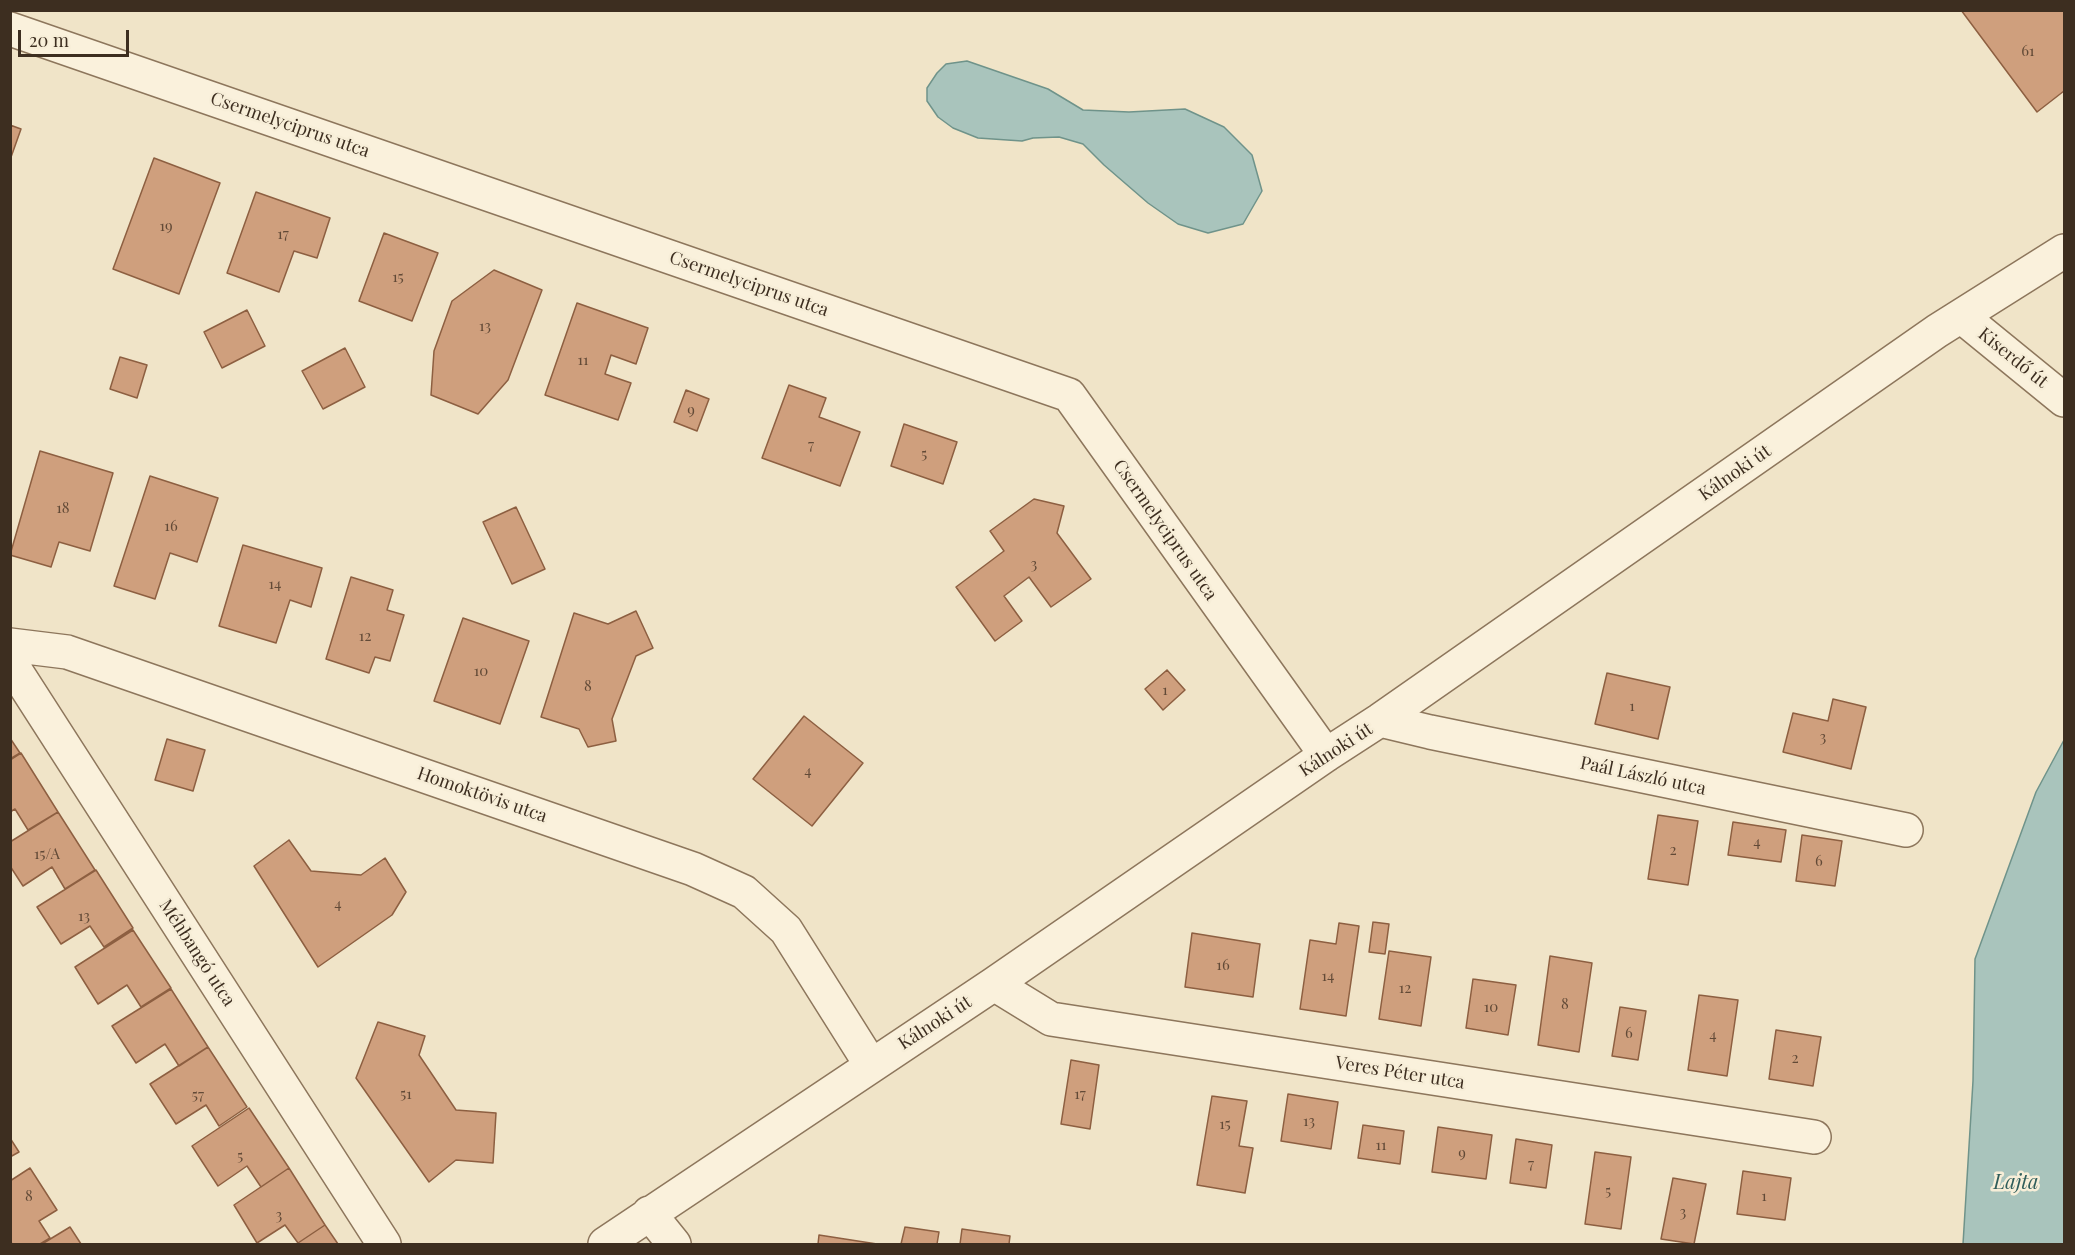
<!DOCTYPE html>
<html>
<head>
<meta charset="utf-8">
<style>
  body { margin:0 }
  #map { position:relative; width:2075px; height:1255px; overflow:hidden; background:#f0e4c8; font-family:"Playfair Display",serif }
  canvas { display:block }
  .frame { position:absolute; inset:0; border:12px solid #3d2e20; pointer-events:none }
  .scale { position:absolute; left:18px; top:30px; width:111px; height:27px; box-sizing:border-box; border:3px solid #3d2e20; border-top:0; padding-left:8px; font-size:18px; line-height:21px; white-space:nowrap; color:#3d2e20; -webkit-text-stroke:4px #f7eed8; paint-order:stroke }
</style>
</head>
<body>
<div id="map">
<canvas width="2075" height="1255"></canvas>
<div class="frame"></div>
<div class="scale">20 m</div>
</div>
<script>
const c = document.querySelector('canvas').getContext('2d');
c.lineJoin = 'round';
function paint(path, color) {
  c.fillStyle = color;
  c.fill(path, 'evenodd');
}
function shape(rows) {
  const path = new Path2D();
  for (const r of rows) {
    path.moveTo(r[0], r[1]);
    for (let i = 2; i < r.length; i += 2) path.lineTo(r[i], r[i + 1]);
  }
  return path;
}
function strokePath(path, color, width, dash) {
  c.strokeStyle = color;
  c.lineWidth = width;
  c.lineCap = dash ? 'butt' : 'round';
  c.setLineDash(dash || []);
  c.stroke(path);
}
function label(font, color, halo, rows, align = 'center') {
  c.font = font + ' "Playfair Display",serif';
  c.lineWidth = 5;
  c.setLineDash([]);
  c.textBaseline = 'middle';
  c.strokeStyle = halo;
  c.fillStyle = color;
  for (const [text, x, y, turn = 0] of rows) {
    c.save();
    c.translate(x, y);
    c.rotate((+turn || 0) * Math.PI / 180);
    c.textAlign = isNaN(turn) ? turn : align;
    if (halo) c.strokeText(text, 0, 0);
    c.fillText(text, 0, 0);
    c.restore();
  }
}
const water = shape([
  [967,61,1048,89,1083,110,1129,112,1185,109,1224,127,1252,155,1262,191,1243,224,1208,233,1178,224,1148,203,1104,165,1083,144,1059,137,1033,138,1022,141,978,138,953,128,938,117,927,101,927,88,937,73,946,64,967,61],
  [2064,740,2064,1244,1963,1244,1973,1081,1975,959,2036,792,2064,740]
]);
paint(water, '#a9c4bc');
strokePath(water, '#6f938a', 1.5);
const building = shape([
  [1961,10,2064,10,2064,91,2037,112,1961,10],
  [10,125,21,129,10,160,10,125],
  [154,158,220,183,179,294,113,269,154,158],
  [256,192,330,218,317,258,294,251,279,292,227,273,256,192],
  [384,233,438,253,412,321,359,301,384,233],
  [494,270,542,290,508,380,478,414,431,395,434,351,452,301,494,270],
  [577,303,648,328,636,364,611,355,605,374,631,383,618,420,545,395,577,303],
  [247,310,265,346,222,368,204,332,247,310],
  [345,348,365,387,323,409,302,371,345,348],
  [120,357,147,365,137,398,110,389,120,357],
  [789,385,826,398,819,417,860,432,840,486,762,458,789,385],
  [686,390,709,399,697,431,674,422,686,390],
  [904,424,957,442,943,484,891,466,904,424],
  [40,451,113,473,90,551,59,542,51,567,10,555,40,451],
  [150,476,218,498,197,562,170,553,155,599,114,586,150,476],
  [1034,499,1064,506,1057,533,1091,579,1051,607,1029,577,1004,596,1022,621,995,641,956,587,1004,551,990,531,1034,499],
  [516,507,545,569,512,584,483,522,516,507],
  [243,545,322,568,311,607,290,600,276,643,219,626,243,545],
  [351,577,393,590,387,610,404,615,390,661,375,657,369,673,326,659,351,577],
  [636,611,653,648,636,656,612,719,616,741,588,747,579,729,541,717,574,613,608,624,636,611],
  [463,618,529,641,500,724,434,701,463,618],
  [1167,670,1185,690,1163,710,1145,689,1167,670],
  [1607,673,1670,687,1658,739,1595,724,1607,673],
  [1833,699,1866,707,1851,769,1783,752,1793,713,1828,721,1833,699],
  [804,716,863,763,812,826,753,779,804,716],
  [10,738,20,753,10,759,10,738],
  [167,739,205,750,193,791,155,780,167,739],
  [21,753,58,812,28,830,15,809,10,812,10,760,21,753],
  [58,812,95,870,65,889,52,867,23,886,10,866,10,842,58,812],
  [1658,815,1698,821,1688,885,1648,879,1658,815],
  [1733,822,1786,830,1781,862,1728,855,1733,822],
  [1802,835,1842,841,1835,886,1796,881,1802,835],
  [289,840,311,871,361,875,385,858,406,892,392,915,318,967,254,866,289,840],
  [96,870,133,928,104,947,90,926,61,944,37,907,96,870],
  [1373,922,1389,924,1385,954,1369,952,1373,922],
  [1339,923,1359,926,1346,1016,1300,1009,1310,940,1336,944,1339,923],
  [133,930,171,988,141,1007,127,985,98,1004,75,967,133,930],
  [1192,933,1260,944,1253,997,1185,987,1192,933],
  [1389,951,1431,957,1421,1026,1379,1019,1389,951],
  [1550,956,1592,963,1579,1052,1538,1045,1550,956],
  [1473,979,1516,985,1508,1035,1466,1028,1473,979],
  [171,989,208,1047,179,1066,165,1044,136,1063,112,1026,171,989],
  [1699,995,1738,1000,1727,1076,1688,1070,1699,995],
  [1620,1007,1646,1011,1638,1060,1612,1056,1620,1007],
  [378,1022,425,1036,419,1055,456,1110,496,1113,493,1163,456,1160,429,1182,356,1078,378,1022],
  [1776,1030,1821,1037,1813,1086,1769,1079,1776,1030],
  [208,1047,247,1107,219,1126,206,1105,176,1124,150,1084,208,1047],
  [1071,1060,1099,1065,1090,1129,1061,1124,1071,1060],
  [1288,1094,1338,1102,1331,1149,1281,1141,1288,1094],
  [1212,1096,1247,1101,1239,1146,1253,1148,1245,1193,1197,1185,1212,1096],
  [249,1108,289,1168,261,1187,247,1166,218,1186,192,1146,249,1108],
  [1363,1125,1404,1131,1400,1164,1358,1158,1363,1125],
  [1438,1127,1492,1135,1486,1179,1432,1172,1438,1127],
  [10,1138,19,1152,10,1157,10,1138],
  [1516,1139,1552,1145,1546,1188,1510,1183,1516,1139],
  [1595,1152,1631,1157,1621,1229,1585,1224,1595,1152],
  [30,1168,57,1210,39,1221,50,1238,40,1244,13,1244,10,1242,10,1181,30,1168],
  [289,1168,325,1225,298,1243,285,1225,257,1243,234,1205,289,1168],
  [1743,1171,1791,1178,1785,1220,1737,1214,1743,1171],
  [1673,1178,1706,1184,1694,1244,1661,1239,1673,1178],
  [325,1225,338,1244,299,1244,298,1243,325,1225],
  [70,1227,81,1244,42,1244,70,1227],
  [905,1227,939,1232,937,1244,901,1244,905,1227],
  [962,1229,1010,1236,1009,1244,960,1244,962,1229],
  [819,1235,877,1244,818,1244,819,1235]
]);
paint(building, '#cf9f7d');
strokePath(building, '#8d5f41', 1.5);
const minor = shape([
  [10,29,1069,395,1326,755],
  [1961,316,2064,400],
  [10,645,67,652,693,869,744,892,786,930,871,1065],
  [10,662,384,1244],
  [1380,720,1430,732,1906,830],
  [994,984,1051,1019,1814,1137],
  [649,1213,674,1244],
  [605,1244,994,984,1326,755,1380,720,1937,331,2064,251]
]);
strokePath(minor, '#8d765c', 36);
strokePath(minor, '#faf1dc', 33);
label('15px', '#624a37', null, [
  ["61",2028,51],
  ["19",166,226],
  ["17",283,234],
  ["15",398,277],
  ["13",485,326],
  ["11",583,360],
  ["9",691,410],
  ["7",811,445],
  ["5",924,454],
  ["18",63,508],
  ["16",171,526],
  ["3",1034,564],
  ["14",275,584],
  ["12",365,636],
  ["10",481,671],
  ["8",588,686],
  ["1",1165,690],
  ["1",1632,706],
  ["3",1823,737],
  ["4",808,771],
  ["4",1757,842],
  ["2",1673,850],
  ["15/A",47,854],
  ["6",1819,861],
  ["4",338,904],
  ["13",84,916],
  ["16",1223,965],
  ["14",1328,976],
  ["12",1405,988],
  ["8",1565,1004],
  ["10",1491,1007],
  ["6",1629,1033],
  ["4",1713,1035],
  ["2",1795,1058],
  ["51",406,1094],
  ["17",1080,1094],
  ["57",198,1095],
  ["13",1309,1121],
  ["15",1225,1124],
  ["11",1381,1145],
  ["9",1462,1153],
  ["5",240,1156],
  ["7",1531,1164],
  ["5",1608,1191],
  ["8",29,1196],
  ["1",1764,1196],
  ["3",1683,1212],
  ["3",279,1215]
]);
label('18px', '#3d2e20', '#f7eed8', [
  ["Csermelyciprus utca",290,125,19],
  ["Csermelyciprus utca",749,284,19],
  ["Kiserdő út",2013,358,39],
  ["Kálnoki út",1735,473,-35],
  ["Csermelyciprus utca",1165,530,55],
  ["Kálnoki út",1336,750,-33],
  ["Paál László utca",1643,776,12],
  ["Homoktövis utca",482,795,19],
  ["Méhbangó utca",197,953,57],
  ["Kálnoki út",935,1023,-33],
  ["Veres Péter utca",1400,1073,9]
]);
label('italic 20px', '#2f5d5a', '#f7eed8', [
  ["Lajta",2016,1183]
]);
</script>
</body>
</html>
